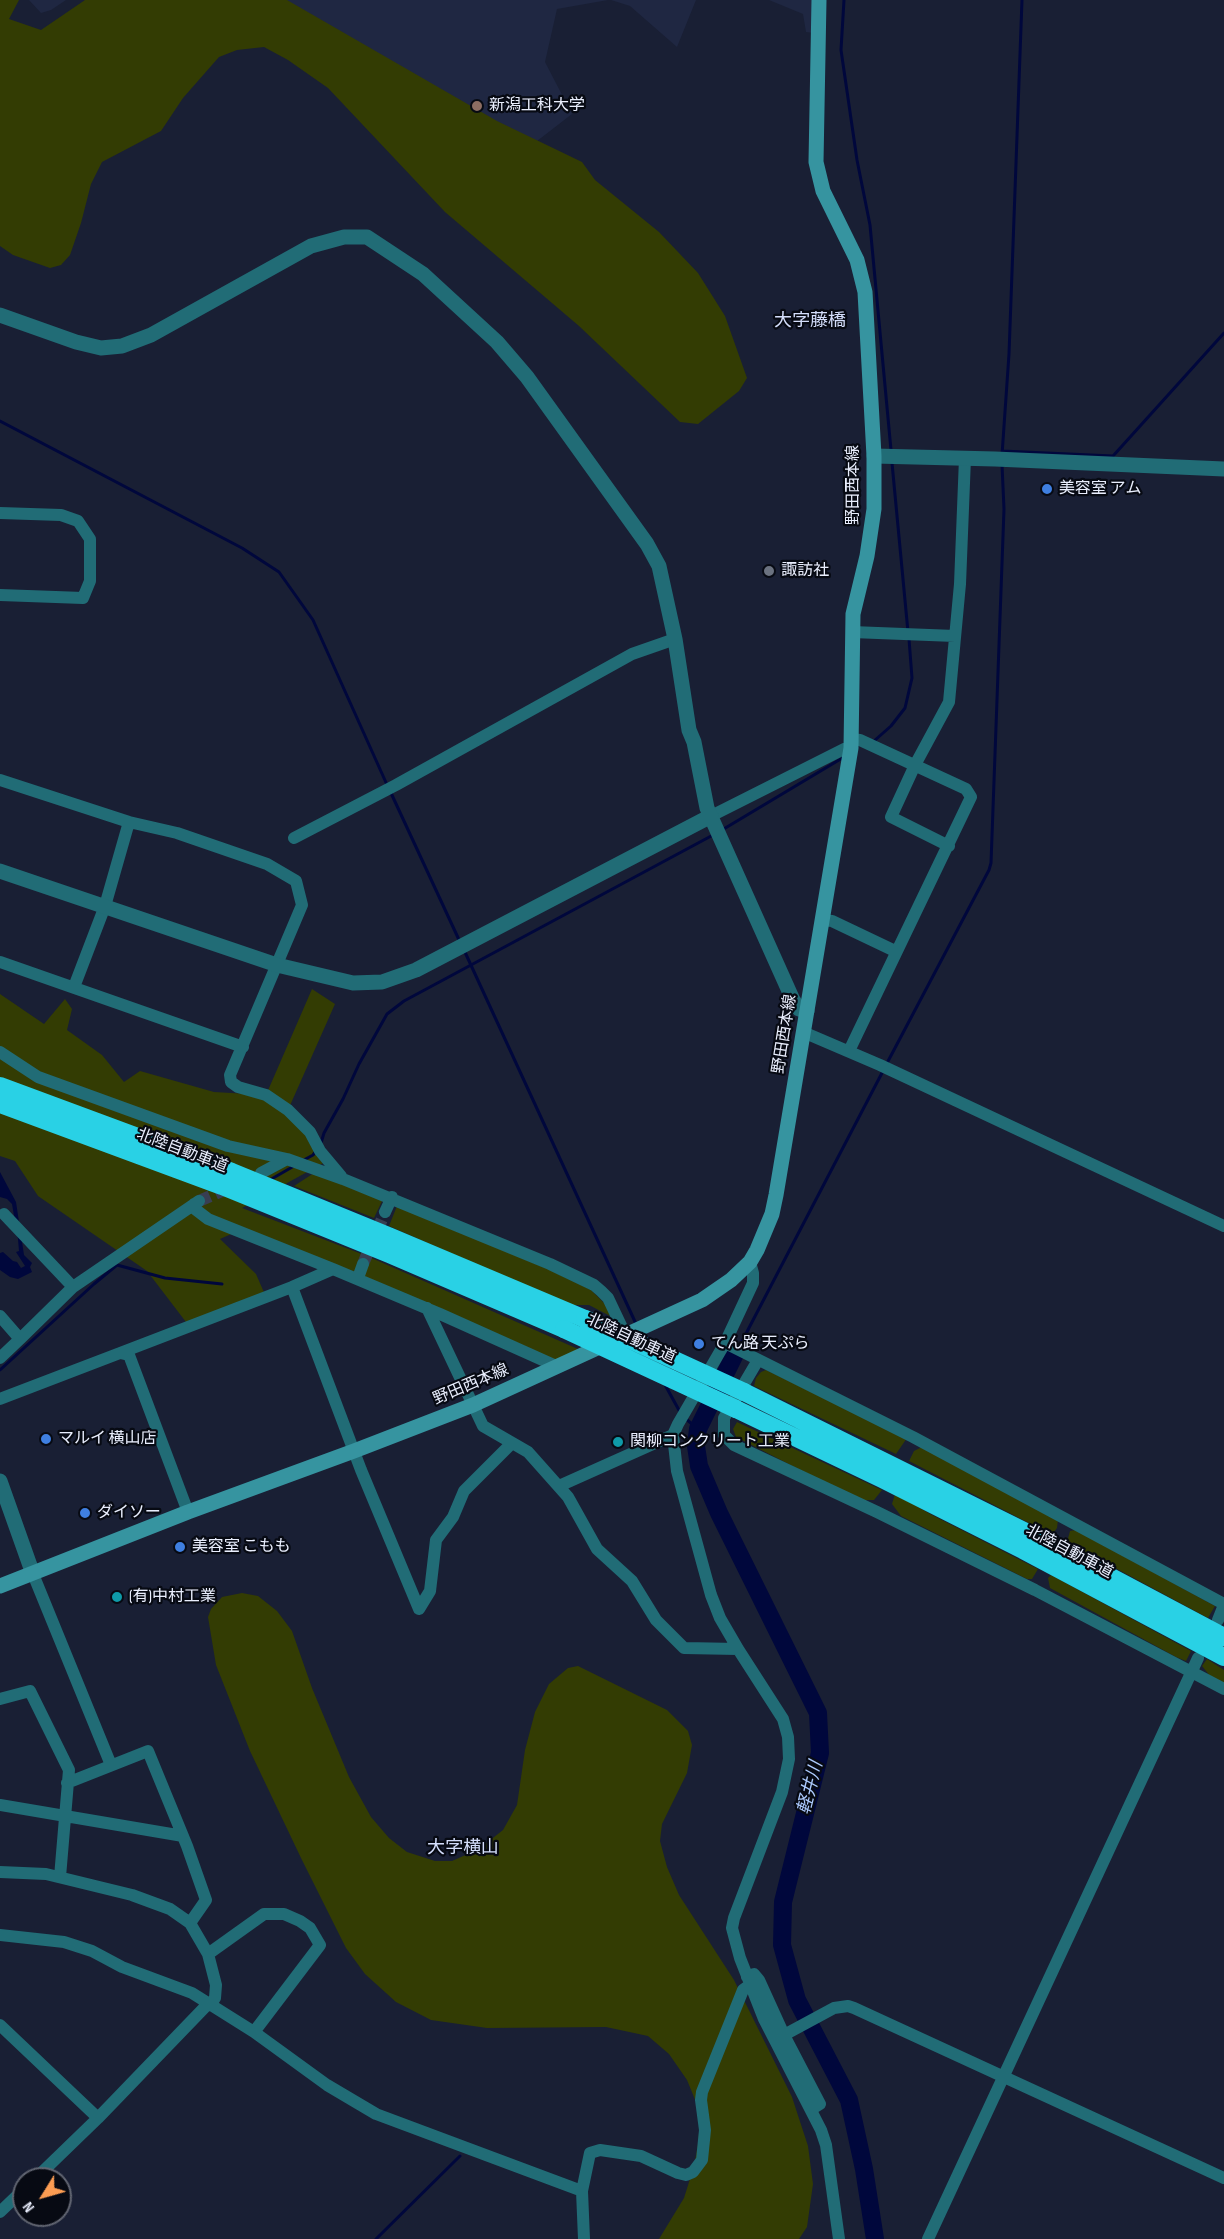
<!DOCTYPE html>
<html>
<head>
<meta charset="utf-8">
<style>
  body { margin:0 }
  #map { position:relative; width:1224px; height:2239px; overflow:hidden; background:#191f34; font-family:"Sofia Sans Condensed",sans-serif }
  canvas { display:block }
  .north { position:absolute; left:12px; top:2167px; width:60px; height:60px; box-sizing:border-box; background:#070a13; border:2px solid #616571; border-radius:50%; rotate:233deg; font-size:16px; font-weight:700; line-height:24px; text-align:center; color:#e9eefd }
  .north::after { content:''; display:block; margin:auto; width:21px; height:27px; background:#fc9d53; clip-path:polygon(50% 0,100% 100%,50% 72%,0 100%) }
</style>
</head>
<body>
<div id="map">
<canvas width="1224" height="2239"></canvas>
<div class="north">N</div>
</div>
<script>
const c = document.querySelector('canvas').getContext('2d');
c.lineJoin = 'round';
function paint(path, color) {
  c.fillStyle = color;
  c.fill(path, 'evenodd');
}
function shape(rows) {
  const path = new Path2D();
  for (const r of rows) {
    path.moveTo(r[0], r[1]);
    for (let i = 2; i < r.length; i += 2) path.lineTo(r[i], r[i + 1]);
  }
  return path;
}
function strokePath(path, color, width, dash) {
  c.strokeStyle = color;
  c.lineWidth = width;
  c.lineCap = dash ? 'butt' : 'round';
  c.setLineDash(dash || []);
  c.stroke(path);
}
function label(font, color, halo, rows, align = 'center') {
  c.font = font + ' "Sofia Sans Condensed","Noto Sans JP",sans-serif';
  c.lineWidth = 4.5;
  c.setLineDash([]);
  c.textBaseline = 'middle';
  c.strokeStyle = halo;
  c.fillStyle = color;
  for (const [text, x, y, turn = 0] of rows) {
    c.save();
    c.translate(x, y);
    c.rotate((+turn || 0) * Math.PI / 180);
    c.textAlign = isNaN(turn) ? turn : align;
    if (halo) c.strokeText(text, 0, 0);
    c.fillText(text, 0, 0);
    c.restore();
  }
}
paint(shape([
  [29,0,66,0,51,10,41,13],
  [282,0,608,0,557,9,545,62,572,114,453,206],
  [611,0,696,0,677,47,630,6],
  [769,0,817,0,814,33,806,32,803,14]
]), '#1f2742');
paint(shape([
  [0,0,19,0,9,19,41,30,85,0,287,0,497,121,582,162,595,180,659,232,698,273,725,316,747,378,739,391,698,424,680,422,579,326,445,212,328,88,288,60,264,47,237,50,219,57,183,98,161,131,102,162,91,184,81,223,70,255,61,265,50,268,13,255,0,246],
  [312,989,335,1004,288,1110,327,1161,242,1208,367,1256,587,1353,556,1366,238,1231,220,1239,256,1274,266,1297,189,1326,147,1271,38,1196,15,1161,0,1156,0,994,44,1024,65,999,72,1009,67,1030,102,1055,124,1082,140,1071,214,1092,266,1095],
  [314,1173,383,1199,374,1218,294,1186],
  [397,1206,548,1269,591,1290,604,1303,612,1317,589,1305,569,1305,389,1226],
  [766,1370,907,1438,896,1454,754,1386,756,1378,761,1372],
  [737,1422,882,1490,874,1500,859,1500,736,1437,733,1429],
  [922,1447,1058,1520,1057,1528,1052,1535,909,1461,914,1451],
  [895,1494,932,1515,1038,1569,1032,1579,1027,1579,901,1516,892,1504],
  [1076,1530,1215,1606,1208,1618,1067,1542,1070,1531],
  [1051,1575,1191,1651,1186,1661,1176,1657,1050,1588,1048,1578],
  [242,1593,258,1596,277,1611,292,1631,312,1688,349,1777,371,1817,389,1838,407,1852,435,1861,452,1861,479,1849,503,1830,517,1805,525,1750,535,1712,549,1684,568,1668,578,1666,667,1710,688,1731,692,1745,687,1773,662,1824,660,1841,667,1867,679,1895,734,1980,792,2097,808,2146,813,2184,807,2227,799,2239,659,2239,684,2198,694,2166,698,2144,700,2122,696,2102,687,2080,669,2054,648,2036,606,2027,487,2028,431,2020,396,2002,365,1974,346,1948,301,1858,250,1751,216,1665,208,1617,211,1609,222,1597],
  [1207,1659,1224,1670,1224,1684,1210,1676,1202,1666]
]), '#333c03');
paint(shape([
  [0,1172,16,1202,24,1255,32,1263,30,1267,32,1272,18,1279,10,1277,0,1270,0,1253,3,1252,13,1261,17,1262,21,1268,25,1266,16,1252,19,1251,18,1239,12,1204,7,1199,0,1197]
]), '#00073c');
strokePath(shape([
  [844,0,841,50,857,160,870,225,891,450],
  [0,421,242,548,279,572,313,620,388,787],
  [1002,451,1113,456,1224,333],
  [1002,455,1009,354,1022,0],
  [892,463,908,632],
  [874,741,891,726,905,708,912,678,909,639],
  [391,793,460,942],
  [722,830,844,757],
  [464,950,637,1326],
  [886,1065,989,870,991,863,1004,509,1002,465],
  [321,1143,324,1133,343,1099,359,1064,387,1014,404,1001,713,835],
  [302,1161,313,1155,316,1151],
  [268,1181,294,1166],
  [739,1347,883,1071],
  [0,1370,94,1284,117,1265,165,1278,222,1284],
  [664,1383,680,1412],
  [686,1419,698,1429],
  [376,2239,460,2156]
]), '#00073c', 3);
strokePath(shape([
  [735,1354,698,1429,696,1446,699,1466,719,1513,818,1713,820,1753,783,1902,782,1945,797,2000,849,2100,864,2169,875,2239]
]), '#00073c', 18);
strokePath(shape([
  [199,1201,231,1187],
  [363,1264,385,1212]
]), '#383e52', 12, [12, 6]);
strokePath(shape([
  [0,513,61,515,78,521,90,539,90,581,83,598,0,595],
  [852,632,955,636],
  [0,780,129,822,177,833,267,864,296,881,302,905,230,1075,231,1082,238,1087,266,1095,288,1110,310,1132,320,1151,341,1176],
  [711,816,844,749,851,748],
  [294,838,396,785,632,654,675,639],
  [949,846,891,817,915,765,949,702,960,584,965,458],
  [822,920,832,921,895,951],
  [0,962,243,1047],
  [74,987,105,906,129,822],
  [803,1032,880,1065,1224,1226],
  [849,1051,971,797,966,789,860,740,851,739],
  [0,1052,38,1077,228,1146,287,1159,343,1179,550,1264,594,1285,601,1291,608,1298,626,1336],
  [261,1173,287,1159],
  [194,1204,195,1209,208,1219,333,1269],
  [385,1212,392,1197],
  [4,1214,73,1287],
  [750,1262,753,1273,753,1283,725,1343,678,1424,673,1435,677,1471,711,1595,720,1618,738,1649,783,1719,788,1737,789,1759,782,1792,734,1918,732,1928,740,1958,764,2019,821,2130,826,2145,839,2239],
  [358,1278,363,1264],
  [292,1287,361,1470,419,1609],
  [427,1308,483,1426,528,1452,568,1497,597,1549,632,1581,656,1620,684,1648,738,1649],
  [0,1316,20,1339,0,1358],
  [20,1339,73,1287,199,1201],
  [725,1343,913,1437,1224,1604],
  [120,1353,292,1287,333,1269,440,1314,556,1366],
  [758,1360,724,1418,724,1435,734,1445,877,1512,1035,1590,1224,1689],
  [0,1399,120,1353,129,1355,188,1512],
  [559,1486,673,1435],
  [33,1574,111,1765],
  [419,1609,430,1591,436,1540,453,1517,464,1491,511,1444],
  [1218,1620,1224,1605],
  [0,1699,30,1691,69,1770,60,1877],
  [67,1783,148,1751,187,1846,206,1900,190,1923],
  [0,1805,183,1836],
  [0,1872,46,1874,132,1895,170,1909,190,1923,208,1954,216,1985,215,1998,211,2004,205,2007,98,2118,35,2179],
  [0,1935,64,1942,92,1951,122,1967,192,1993,254,2032,327,2085,376,2114,582,2191],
  [208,1954,264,1914,284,1914,300,1921,310,1928,320,1945,254,2032],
  [747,1977,754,1974,759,1980,784,2035,834,2008,848,2006,854,2008,1224,2178],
  [0,2025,98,2118],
  [784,2035,820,2104,812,2109],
  [0,2212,24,2189],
  [584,2239,582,2191,590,2153,600,2150,641,2156,678,2173,686,2175,693,2172,702,2160,705,2130,701,2100,702,2092,743,1990,750,1985],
  [928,2239,1198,1658]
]), '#216c76', 12);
strokePath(shape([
  [0,315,76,342,101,348,122,346,151,335,311,246,344,237,367,237,423,274,497,342,527,377,647,544,659,566,675,639,689,730,694,742,707,808,793,1000,799,1009,807,1011],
  [874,456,995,459,1224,469],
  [0,871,277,965,353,983,382,982,416,970,711,816],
  [0,1481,33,1574]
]), '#216c76', 15);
strokePath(shape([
  [0,1586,188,1512,354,1451,473,1405,702,1300,731,1280,750,1262,757,1250,772,1214,776,1195,851,748,853,614,867,556,874,509,874,456,865,292,857,260,823,191,816,162,819,0]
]), '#3694a0', 15);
strokePath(shape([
  [0,1086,232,1172,391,1237,585,1319],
  [0,1104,222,1186,389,1254,564,1329],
  [744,1392,1028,1533,1224,1637],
  [736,1409,882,1479,1023,1550,1224,1657]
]), '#29d1e5', 18);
strokePath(shape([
  [585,1319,744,1392],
  [564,1329,736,1409]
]), '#29d1e5', 18);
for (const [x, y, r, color] of [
  [477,106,6,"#8d6e63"],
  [1047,489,6,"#3f7fe0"],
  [769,571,6,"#6b7280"],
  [699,1344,6,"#3f7fe0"],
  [46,1439,6,"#3f7fe0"],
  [618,1442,6,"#0f9aa8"],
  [85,1513,6,"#3f7fe0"],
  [180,1547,6,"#3f7fe0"],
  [117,1597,6,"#0f9aa8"]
]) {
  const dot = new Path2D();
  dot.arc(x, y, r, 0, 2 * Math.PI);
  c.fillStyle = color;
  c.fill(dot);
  strokePath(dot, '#070a13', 2);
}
label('16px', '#e9eefd', '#070a13', [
  ["新潟工科大学",489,106],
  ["美容室 アム",1059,489],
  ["諏訪社",781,571],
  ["てん路 天ぷら",711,1344],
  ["マルイ 横山店",58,1439],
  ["関柳コンクリート工業",630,1442],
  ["ダイソー",97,1513],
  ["美容室 こもも",192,1547],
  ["(有)中村工業",129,1597]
], 'left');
label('16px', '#e9eefd', '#070a13', [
  ["野田西本線",854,485,-90],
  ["野田西本線",785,1034,-81],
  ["北陸自動車道",182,1151,21],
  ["北陸自動車道",631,1339,25],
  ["野田西本線",471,1385,-23],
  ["北陸自動車道",1069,1552,28]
]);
label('18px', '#d4defb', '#070a13', [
  ["大字藤橋",810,321],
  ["大字横山",463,1848]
]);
label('italic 18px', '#accafd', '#070a13', [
  ["軽井川",811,1788,-76]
]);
</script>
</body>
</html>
